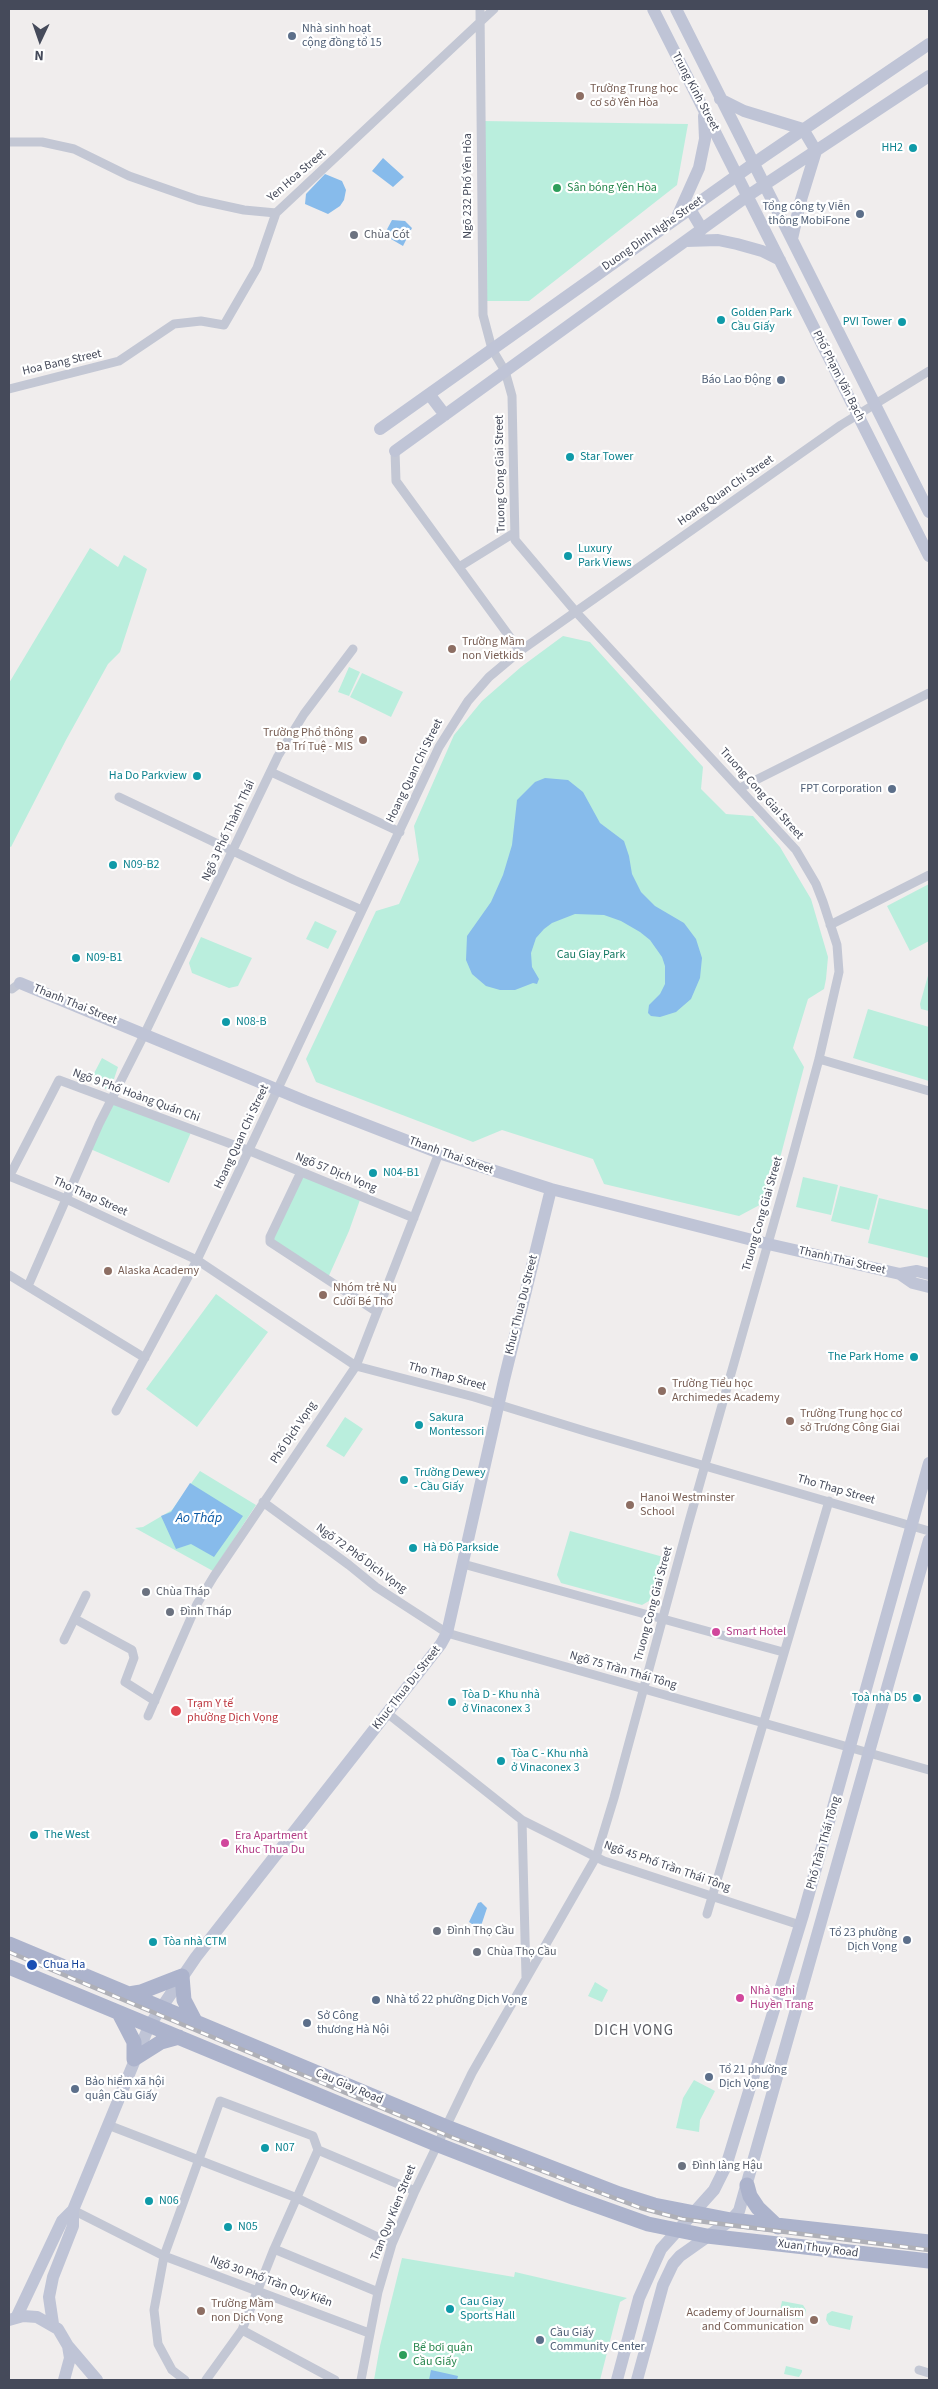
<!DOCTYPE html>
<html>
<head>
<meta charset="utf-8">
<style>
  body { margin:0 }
  #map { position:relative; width:938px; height:2389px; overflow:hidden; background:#f0eded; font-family:"Source Sans 3",sans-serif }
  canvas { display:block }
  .frame { position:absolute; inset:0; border:10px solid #454a5a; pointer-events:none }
  .north { position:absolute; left:15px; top:15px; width:50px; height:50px; -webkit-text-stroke:4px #fff; paint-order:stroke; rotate:183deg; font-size:14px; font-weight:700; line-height:20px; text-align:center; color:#454a5a }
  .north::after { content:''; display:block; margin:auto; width:18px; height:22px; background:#454a5a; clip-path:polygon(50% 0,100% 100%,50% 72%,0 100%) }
</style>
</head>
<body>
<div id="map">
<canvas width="938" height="2389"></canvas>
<div class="frame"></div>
<div class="north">N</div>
</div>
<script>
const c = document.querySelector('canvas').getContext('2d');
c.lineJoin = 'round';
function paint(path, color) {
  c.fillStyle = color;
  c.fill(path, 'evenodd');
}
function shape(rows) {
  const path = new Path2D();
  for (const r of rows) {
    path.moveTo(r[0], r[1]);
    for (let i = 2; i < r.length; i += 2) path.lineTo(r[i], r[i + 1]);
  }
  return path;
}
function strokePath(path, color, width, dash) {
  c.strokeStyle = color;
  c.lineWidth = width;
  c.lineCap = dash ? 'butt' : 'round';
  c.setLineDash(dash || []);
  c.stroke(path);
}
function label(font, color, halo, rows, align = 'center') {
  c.font = font + ' "Source Sans 3",sans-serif';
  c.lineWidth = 4.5;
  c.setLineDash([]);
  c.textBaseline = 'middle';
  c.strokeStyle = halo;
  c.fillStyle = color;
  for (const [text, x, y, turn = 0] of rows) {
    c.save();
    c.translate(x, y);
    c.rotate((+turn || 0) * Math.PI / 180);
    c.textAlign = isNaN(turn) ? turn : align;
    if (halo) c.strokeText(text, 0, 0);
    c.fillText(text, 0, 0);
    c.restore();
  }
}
paint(shape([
  [482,121,688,124,677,185,529,301,485,301],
  [90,548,118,567,124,555,147,569,120,652,108,664,66,740,11,847,9,846,9,683],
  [563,636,590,642,703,767,701,789,726,814,753,816,780,847,811,899,828,957,826,979,824,989,808,999,793,1048,804,1067,769,1200,739,1216,604,1184,593,1159,502,1130,473,1142,316,1082,306,1059,376,911,399,904,419,860,414,826,454,735,482,701,521,667],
  [349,667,360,672,349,696,338,692],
  [362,673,403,692,391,717,350,697],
  [929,884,929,941,910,951,887,906],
  [315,921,337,931,328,949,306,939],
  [201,937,252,958,238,986,229,988,192,973,189,963],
  [929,972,929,1011,921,1009,920,1004],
  [868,1009,929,1027,929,1081,853,1058],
  [102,1058,118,1067,110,1091,90,1081],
  [112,1100,192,1130,169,1183,88,1148],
  [301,1172,361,1197,349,1231,327,1280,270,1237],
  [803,1177,838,1185,831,1215,796,1207],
  [840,1186,878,1195,869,1230,831,1221],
  [879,1198,929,1210,929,1258,868,1243],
  [216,1294,268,1332,197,1427,146,1389],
  [345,1417,363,1429,344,1457,326,1446],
  [200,1471,256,1505,213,1571,135,1528,143,1527,172,1510],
  [570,1531,667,1558,656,1597,642,1605,561,1583,557,1575],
  [595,1982,608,1990,602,2002,588,1996],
  [694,2080,715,2091,700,2120,699,2132,676,2128,683,2098],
  [402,2258,514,2277,515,2272,627,2298,620,2302,600,2380,374,2380,380,2346],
  [782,2301,803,2305,806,2310,805,2316,799,2319,779,2315],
  [832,2311,853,2316,850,2330,829,2325,826,2320,827,2314],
  [786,2366,802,2370,802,2372,799,2377,784,2374]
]), '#baeedd');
paint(shape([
  [383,158,404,177,393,187,372,171],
  [325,174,342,181,346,190,344,200,340,206,328,214,305,204,306,194],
  [392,220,405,221,412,228,403,246,384,235],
  [545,778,568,780,583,792,600,823,624,841,629,856,632,874,641,892,655,906,684,923,696,939,702,958,700,978,691,999,676,1012,660,1017,651,1016,648,1013,649,1005,660,994,665,984,665,966,662,957,650,940,640,932,621,921,604,915,575,914,552,923,544,929,536,938,531,953,532,967,539,979,537,984,533,983,515,990,500,990,486,986,472,974,466,960,467,936,491,902,503,875,512,845,517,800,535,782],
  [190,1483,243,1516,214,1557,191,1544,176,1549,161,1516,171,1512],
  [481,1902,487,1908,481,1926,478,1928,469,1922,478,1903],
  [431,2370,458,2376,457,2380,429,2380]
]), '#87bbeb');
strokePath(shape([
  [9,142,42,142,74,149,129,176,198,200,244,210,276,213,494,9],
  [9,389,119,361,174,324,201,321,224,325,257,268,276,213],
  [395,451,396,481,520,651],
  [459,567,514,533],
  [271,772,400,832],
  [740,788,929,693],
  [119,797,294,880,362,910],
  [830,925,929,875],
  [12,989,20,983],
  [819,1059,929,1091],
  [301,1172,270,1237,270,1242,377,1312],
  [9,1176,66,1199,197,1260,356,1366,474,1397,588,1432,929,1531],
  [9,1177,59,1080,250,1151,414,1218],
  [9,1275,145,1358],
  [28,1286,99,1124,145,1033,278,756,304,714,353,649],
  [116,1411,197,1260,439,747,468,701,489,677,520,651,841,425,929,371],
  [263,1502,349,1565,376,1587,447,1633,929,1770],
  [463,1564,783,1652],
  [75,1619,132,1650,134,1658,125,1682,155,1701],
  [64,1640,86,1595],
  [387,1713,522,1820,604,1861,800,1925],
  [148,1716,197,1604,214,1576,356,1366,439,1153],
  [522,1820,526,1977],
  [707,1914,829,1501],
  [108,2125,297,2198,392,2244],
  [73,2210,164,2256,369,2333],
  [274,2249,378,2292],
  [242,2330,335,2380],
  [919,2370,929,2373],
  [185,2380,172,2370,158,2344,154,2310,164,2256,220,2101,313,2136,318,2150,415,2191],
  [206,2380,242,2330,274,2249,318,2150],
  [361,2380,378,2292,392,2244,415,2191,472,2073,596,1857,614,1798,688,1525,790,1166,819,1059,839,972,837,945,823,902,816,884,796,850,576,612,515,540,512,396,505,371,492,349,483,315,480,9]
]), '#c3c7d4', 9);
strokePath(shape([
  [653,9,929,556],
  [676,9,929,512],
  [720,99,744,111,803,129,816,151,800,203,792,239],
  [690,209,702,229],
  [678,215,699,168,705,139,704,116],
  [686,241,718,240,737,244,762,251,780,260],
  [429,394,445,415],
  [380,429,763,157,929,44],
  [395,451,749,195,929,76],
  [20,983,305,1101,439,1153,551,1189,768,1244,900,1274,913,1283,929,1287],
  [900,1274,917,1271,929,1274],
  [17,2316,62,2221,73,2210],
  [9,2320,23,2316,37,2317,58,2329,68,2346,70,2358,64,2380],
  [53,2324,49,2297,53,2277,73,2226,73,2210,149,2026,196,1957,441,1644,447,1633,504,1380,551,1189],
  [68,2346,97,2380],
  [617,2380,639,2298,661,2249,714,2190,726,2166,803,1915,929,1463],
  [637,2380,663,2285,673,2264,680,2256,731,2220,739,2211,929,1540]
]), '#bfc4d6', 12);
strokePath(shape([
  [9,1944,444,2126,619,2194,654,2205,731,2220,929,2242],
  [9,1967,436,2144,575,2198,648,2224,707,2236,929,2261],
  [182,1976,184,2000,196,2023],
  [129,1994,141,1992,182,1976],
  [119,2013,134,2042,134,2059],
  [134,2059,161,2042,179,2037],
  [747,2185,750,2196,758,2208,778,2227]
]), '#acb3cc', 15);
const rail = shape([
  [9,1952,451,2137,641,2208,682,2219,929,2250]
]);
strokePath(rail, '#afb0b7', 4.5);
strokePath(rail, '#fff', 2.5, [8]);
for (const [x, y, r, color] of [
  [292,36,5,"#5c6f8a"],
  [580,96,5,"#8d6e63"],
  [913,148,5,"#0f9aa8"],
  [557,188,5,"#2e9e5b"],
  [860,214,5,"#5c6f8a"],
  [354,235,5,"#6b7280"],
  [721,320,5,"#0f9aa8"],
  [902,322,5,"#0f9aa8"],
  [781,380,5,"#5c6f8a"],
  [570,457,5,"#0f9aa8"],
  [568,556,5,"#0f9aa8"],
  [452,649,5,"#8d6e63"],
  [363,740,5,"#8d6e63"],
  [197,776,5,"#0f9aa8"],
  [892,789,5,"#5c6f8a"],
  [113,865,5,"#0f9aa8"],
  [76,958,5,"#0f9aa8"],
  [226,1022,5,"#0f9aa8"],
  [373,1173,5,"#0f9aa8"],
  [108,1271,5,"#8d6e63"],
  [323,1295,5,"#8d6e63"],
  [914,1357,5,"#0f9aa8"],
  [662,1391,5,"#8d6e63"],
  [790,1421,5,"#8d6e63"],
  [419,1425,5,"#0f9aa8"],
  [404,1480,5,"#0f9aa8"],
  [630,1505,5,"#8d6e63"],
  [413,1548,5,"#0f9aa8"],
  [146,1592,5,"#6b7280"],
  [170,1612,5,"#6b7280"],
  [716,1632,5,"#d1479c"],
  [917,1698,5,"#0f9aa8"],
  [452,1702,5,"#0f9aa8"],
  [176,1711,6,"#e0444e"],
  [501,1761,5,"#0f9aa8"],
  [34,1835,5,"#0f9aa8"],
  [225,1843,5,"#d1479c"],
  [437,1931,5,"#6b7280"],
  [907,1940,5,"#5c6f8a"],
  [153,1942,5,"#0f9aa8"],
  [477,1952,5,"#6b7280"],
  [32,1965,6,"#1a4fb4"],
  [740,1998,5,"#d1479c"],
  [376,2000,5,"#5c6f8a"],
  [307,2023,5,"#5c6f8a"],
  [709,2077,5,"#5c6f8a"],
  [75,2089,5,"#5c6f8a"],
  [265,2148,5,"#0f9aa8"],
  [682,2166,5,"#6b7280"],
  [149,2201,5,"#0f9aa8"],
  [228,2227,5,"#0f9aa8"],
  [450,2309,5,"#0f9aa8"],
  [201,2311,5,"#8d6e63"],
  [814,2320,5,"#8d6e63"],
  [540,2340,5,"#5c6f8a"],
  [403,2355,5,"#2e9e5b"]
]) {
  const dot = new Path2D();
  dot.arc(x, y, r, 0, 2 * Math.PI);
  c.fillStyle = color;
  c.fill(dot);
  strokePath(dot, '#fff', 2);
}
label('12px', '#4e5e75', '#fff', [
  ["Nhà sinh hoạt",302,29],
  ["cộng đồng tổ 15",302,43],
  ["Tổng công ty Viễn",850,207,"right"],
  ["thông MobiFone",850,221,"right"],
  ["Báo Lao Động",771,380,"right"],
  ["FPT Corporation",882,789,"right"],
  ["Tổ 23 phường",897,1933,"right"],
  ["Dịch Vọng",897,1947,"right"],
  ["Nhà tổ 22 phường Dịch Vọng",386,2000],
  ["Sở Công",317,2016],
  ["thương Hà Nội",317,2030],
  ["Tổ 21 phường",719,2070],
  ["Dịch Vọng",719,2084],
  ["Bảo hiểm xã hội",85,2082],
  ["quận Cầu Giấy",85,2096],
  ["Cầu Giấy",550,2333],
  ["Community Center",550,2347]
], 'left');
label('12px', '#785e54', '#fff', [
  ["Trường Trung học",590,89],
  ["cơ sở Yên Hòa",590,103],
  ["Trường Mầm",462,642],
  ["non Vietkids",462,656],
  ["Trường Phổ thông",353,733,"right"],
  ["Đa Trí Tuệ - MIS",353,747,"right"],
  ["Alaska Academy",118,1271],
  ["Nhóm trẻ Nụ",333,1288],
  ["Cười Bé Thơ",333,1302],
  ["Trường Tiểu học",672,1384],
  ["Archimedes Academy",672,1398],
  ["Trường Trung học cơ",800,1414],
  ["sở Trương Công Giai",800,1428],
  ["Hanoi Westminster",640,1498],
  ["School",640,1512],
  ["Trường Mầm",211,2304],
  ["non Dịch Vọng",211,2318],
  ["Academy of Journalism",804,2313,"right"],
  ["and Communication",804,2327,"right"]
], 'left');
label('12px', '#454a5a', '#fff', [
  ["Trung Kinh Street",695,92,62],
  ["Yen Hoa Street",297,176,-41],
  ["Ngõ 232 Phố Yên Hòa",468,186,-90],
  ["Duong Dinh Nghe Street",653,234,-35],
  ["Hoa Bang Street",62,363,-13],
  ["Phố Phạm Văn Bạch",838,376,63],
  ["Truong Cong Giai Street",501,474,-91],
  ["Hoang Quan Chi Street",726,491,-35],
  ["Hoang Quan Chi Street",415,771,-64],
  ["Truong Cong Giai Street",761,794,48],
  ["Ngõ 3 Phố Thành Thái",229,831,-65],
  ["Thanh Thai Street",75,1005,22],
  ["Ngõ 9 Phố Hoàng Quán Chi",136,1096,20],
  ["Hoang Quan Chi Street",242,1137,-65],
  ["Thanh Thai Street",451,1156,20],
  ["Ngõ 57 Dịch Vọng",336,1173,22],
  ["Tho Thap Street",90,1197,24],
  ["Truong Cong Giai Street",763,1214,-74],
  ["Thanh Thai Street",842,1261,13],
  ["Khuc Thua Du Street",522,1305,-76],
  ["Tho Thap Street",447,1377,15],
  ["Phố Dịch Vọng",294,1433,-56],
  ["Tho Thap Street",836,1490,16],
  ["Ngõ 72 Phố Dịch Vọng",361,1559,36],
  ["Truong Cong Giai Street",654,1604,-75],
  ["Ngõ 75 Trần Thái Tông",623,1671,16],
  ["Khuc Thua Du Street",407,1688,-52],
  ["Phố Trần Thái Tông",824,1843,-74],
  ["Ngõ 45 Phố Trần Thái Tông",667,1867,19],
  ["Cau Giay Road",349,2087,23],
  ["Tran Quy Kien Street",394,2213,-68],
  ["Xuan Thuy Road",818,2249,7],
  ["Ngõ 30 Phố Trần Quý Kiên",271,2282,20]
]);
label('12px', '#0d838f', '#fff', [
  ["HH2",903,148,"right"],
  ["Golden Park",731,313],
  ["Cầu Giấy",731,327],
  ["PVI Tower",892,322,"right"],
  ["Star Tower",580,457],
  ["Luxury",578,549],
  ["Park Views",578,563],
  ["Ha Do Parkview",187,776,"right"],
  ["N09-B2",123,865],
  ["N09-B1",86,958],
  ["N08-B",236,1022],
  ["N04-B1",383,1173],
  ["The Park Home",904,1357,"right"],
  ["Sakura",429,1418],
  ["Montessori",429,1432],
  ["Trường Dewey",414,1473],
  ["- Cầu Giấy",414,1487],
  ["Hà Đô Parkside",423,1548],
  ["Tòa D - Khu nhà",462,1695],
  ["ở Vinaconex 3",462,1709],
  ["Toà nhà D5",907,1698,"right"],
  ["Tòa C - Khu nhà",511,1754],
  ["ở Vinaconex 3",511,1768],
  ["The West",44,1835],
  ["Tòa nhà CTM",163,1942],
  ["N07",275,2148],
  ["N06",159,2201],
  ["N05",238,2227],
  ["Cau Giay",460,2302],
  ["Sports Hall",460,2316]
], 'left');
label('12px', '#27864d', '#fff', [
  ["Sân bóng Yên Hòa",567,188],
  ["Bể bơi quận",413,2348],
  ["Cầu Giấy",413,2362]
], 'left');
label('12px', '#5b616d', '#fff', [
  ["Chùa Cót",364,235],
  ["Chùa Tháp",156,1592],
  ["Đình Tháp",180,1612],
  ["Đình Thọ Cầu",447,1931],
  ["Chùa Thọ Cầu",487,1952],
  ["Đình làng Hậu",692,2166]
], 'left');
label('12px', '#177b64', '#fff', [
  ["Cau Giay Park",591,955]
]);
label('12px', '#b23c85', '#fff', [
  ["Smart Hotel",726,1632],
  ["Era Apartment",235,1836],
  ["Khuc Thua Du",235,1850],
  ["Nhà nghỉ",750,1991],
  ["Huyền Trang",750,2005]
], 'left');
label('12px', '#be3a42', '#fff', [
  ["Trạm Y tế",187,1704],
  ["phường Dịch Vọng",187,1718]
], 'left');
label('12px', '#164399', '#fff', [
  ["Chua Ha",43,1965]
], 'left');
label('italic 14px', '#0d5ba6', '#fff', [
  ["Ao Tháp",199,1519]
]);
c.letterSpacing = '1px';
label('15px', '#5a5b62', '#fff', [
  ["DICH VONG",634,2032]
]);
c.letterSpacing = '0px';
</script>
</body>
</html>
